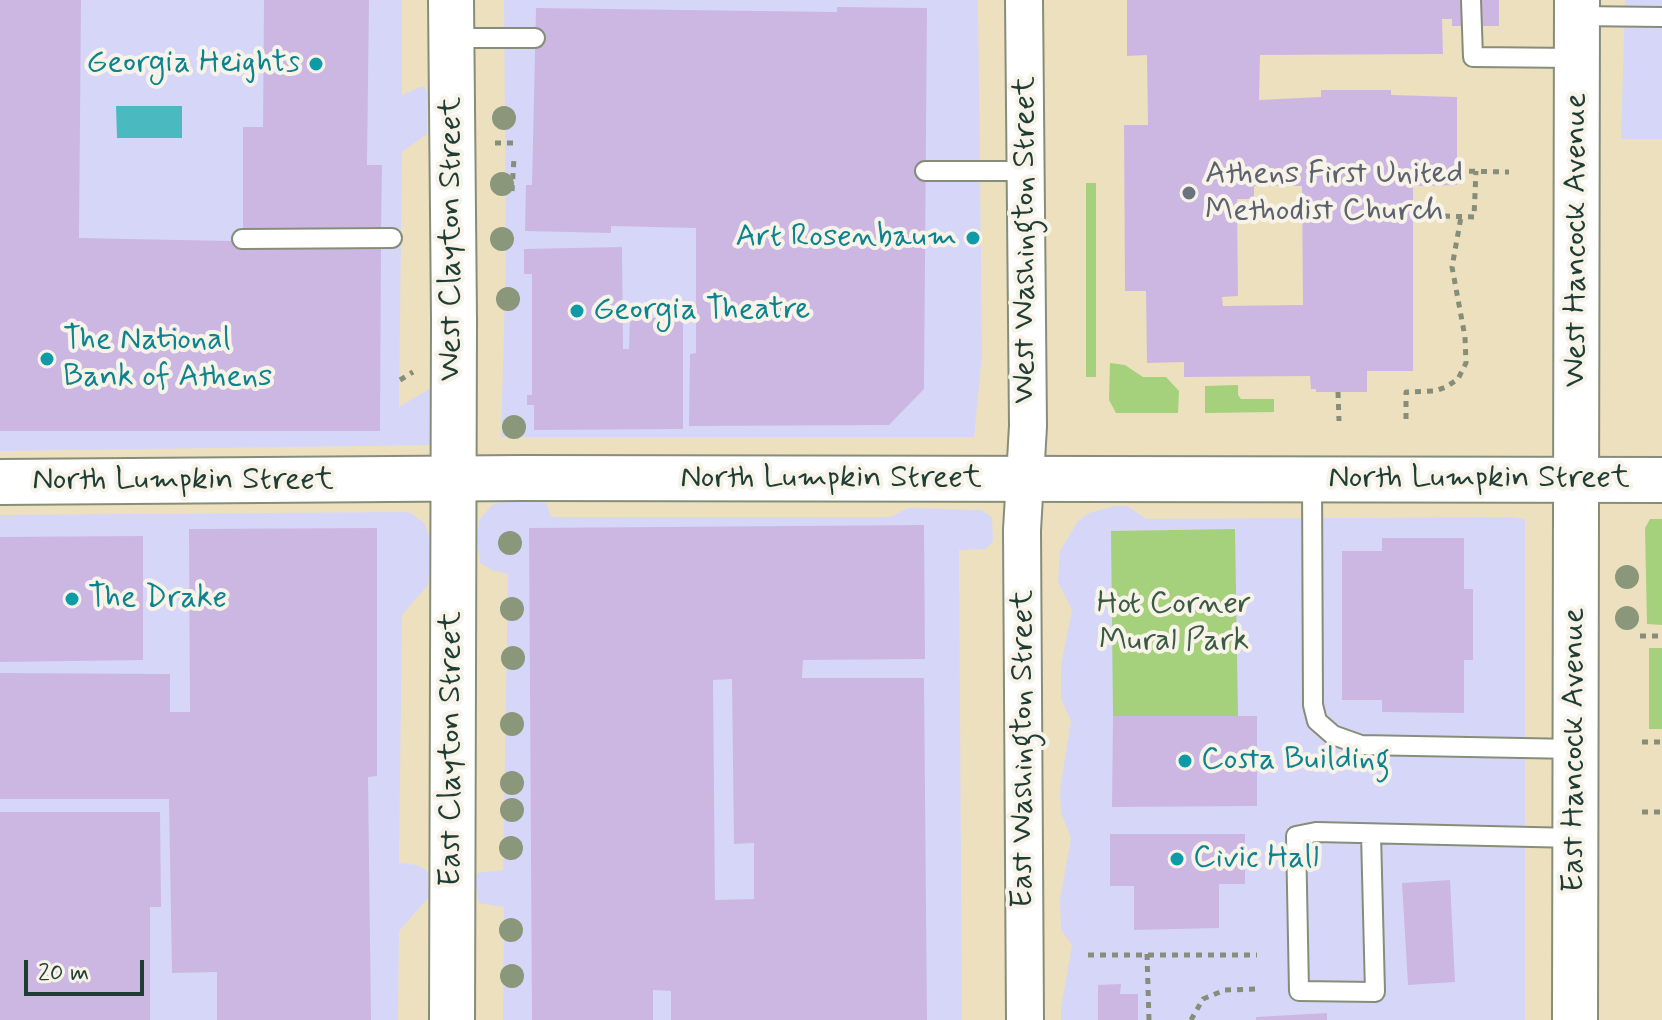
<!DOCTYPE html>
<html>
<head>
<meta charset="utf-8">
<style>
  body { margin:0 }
  #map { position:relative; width:1662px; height:1020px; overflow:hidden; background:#ece0bf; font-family:Mynerve,sans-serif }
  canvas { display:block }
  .scale { position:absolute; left:24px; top:960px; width:120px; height:36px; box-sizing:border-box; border:4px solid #1f3d34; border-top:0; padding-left:10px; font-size:24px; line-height:28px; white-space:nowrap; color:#1f3d34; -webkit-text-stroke:6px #f7f3e8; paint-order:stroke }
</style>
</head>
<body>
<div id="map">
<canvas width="1662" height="1020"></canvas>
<div class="scale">20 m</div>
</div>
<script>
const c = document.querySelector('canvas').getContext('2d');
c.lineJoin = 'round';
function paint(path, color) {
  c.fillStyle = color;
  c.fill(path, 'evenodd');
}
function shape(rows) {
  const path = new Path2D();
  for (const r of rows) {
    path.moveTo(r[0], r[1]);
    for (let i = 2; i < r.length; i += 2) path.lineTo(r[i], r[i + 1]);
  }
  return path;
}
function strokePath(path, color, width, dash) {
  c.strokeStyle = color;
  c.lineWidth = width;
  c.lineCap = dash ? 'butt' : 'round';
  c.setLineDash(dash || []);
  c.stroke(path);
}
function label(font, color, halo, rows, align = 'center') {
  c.font = font + ' Mynerve,sans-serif';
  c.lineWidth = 8;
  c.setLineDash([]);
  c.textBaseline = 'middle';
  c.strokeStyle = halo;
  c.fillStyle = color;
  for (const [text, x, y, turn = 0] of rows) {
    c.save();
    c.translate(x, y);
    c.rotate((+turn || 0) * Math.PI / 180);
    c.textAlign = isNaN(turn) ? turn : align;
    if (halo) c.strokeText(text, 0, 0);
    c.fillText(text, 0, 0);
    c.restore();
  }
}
paint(shape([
  [0,0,402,0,402,95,420,87,424,87,427,91,427,134,402,152,399,407,434,386,432,445,0,451],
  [504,0,978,0,982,355,974,437,501,437,506,257],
  [1625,0,1662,0,1662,139,1621,139],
  [537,501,546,503,551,517,890,517,908,508,981,510,992,517,993,541,986,549,959,550,962,1020,503,1020,504,907,479,903,475,882,477,873,503,870,508,574,494,571,480,563,477,541,479,520,492,505,500,502],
  [1115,506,1128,506,1146,519,1512,517,1525,519,1525,1020,1061,1020,1061,1008,1072,945,1061,930,1060,900,1071,838,1061,813,1060,790,1071,721,1061,699,1061,665,1072,610,1058,582,1060,551,1078,521,1089,513],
  [403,512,411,513,425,524,429,536,430,565,428,585,402,615,399,863,417,865,425,869,428,873,429,897,399,931,398,1020,0,1020,0,515]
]), '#d6d7f8');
paint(shape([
  [1086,183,1096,183,1096,377,1086,377],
  [1110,363,1125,365,1143,377,1166,377,1179,391,1178,413,1116,413,1109,400],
  [1238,385,1238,395,1241,399,1274,399,1274,412,1205,413,1205,386],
  [1650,519,1662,519,1662,625,1647,624,1645,528],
  [1235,529,1238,716,1113,716,1111,531],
  [1649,648,1662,648,1662,729,1649,729]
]), '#a5d17d');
paint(shape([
  [116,106,182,106,182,138,117,138]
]), '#4ab9c0');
paint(shape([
  [0,0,81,0,79,238,381,244,380,431,0,431],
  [264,0,369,0,367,165,382,165,381,233,243,234,243,127,263,127],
  [1127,0,1499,0,1499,26,1452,26,1452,19,1442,19,1443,54,1260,55,1259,100,1321,97,1321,90,1391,90,1391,95,1457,97,1457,185,1413,186,1413,371,1367,371,1367,392,1316,392,1316,389,1311,389,1310,376,1184,377,1184,362,1147,363,1146,291,1125,291,1124,125,1148,125,1147,55,1127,56],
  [1254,186,1302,186,1303,305,1223,306,1222,297,1238,296,1237,199,1254,199],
  [837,7,927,8,924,389,889,425,689,426,690,354,696,353,696,228,611,226,611,233,525,231,526,185,532,185,536,8,837,12],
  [622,247,623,349,629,349,630,318,683,318,683,429,534,430,534,405,527,405,527,395,532,395,532,274,524,274,524,249],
  [924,525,925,659,803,660,802,678,924,678,927,1020,671,1020,671,991,653,990,653,1020,532,1020,529,528],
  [732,679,734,844,754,843,754,899,715,900,713,680],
  [377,528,377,776,368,777,371,1020,217,1020,217,972,172,973,169,799,0,799,0,673,170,674,170,712,190,712,189,529],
  [143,536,143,660,0,662,0,537],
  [1382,538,1464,538,1464,589,1473,589,1473,660,1464,660,1464,713,1382,712,1382,700,1342,700,1342,551,1382,551],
  [1113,716,1257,716,1257,806,1112,807],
  [0,812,160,812,161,907,150,907,150,1020,0,1020],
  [1110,834,1245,834,1245,884,1219,884,1219,928,1134,930,1134,886,1110,886],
  [1450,880,1455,982,1408,985,1402,883],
  [1121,984,1120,994,1138,994,1138,1020,1098,1020,1098,985],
  [1327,1013,1327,1020,1256,1020,1256,1017]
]), '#ccb7e3');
const service = shape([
  [1471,0,1473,57,1576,58],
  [1577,16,1662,17],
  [451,38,535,38],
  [925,171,1027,171],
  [242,239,392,238],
  [1312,479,1313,705,1317,721,1333,735,1361,745,1575,749],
  [1371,834,1375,992,1299,991,1296,836,1316,832,1575,838]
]);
const minor = shape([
  [1024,0,1028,426,1022,530,1025,1020]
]);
const tertiary = shape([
  [451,0,454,319,452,1020],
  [1575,1020,1577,0]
]);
const secondary = shape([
  [0,482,522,478,1662,480]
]);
strokePath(service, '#868e7a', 22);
strokePath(minor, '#868e7a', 40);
strokePath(tertiary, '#868e7a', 48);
strokePath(secondary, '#868e7a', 48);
strokePath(shape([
  [495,143,514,143],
  [1457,171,1509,172],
  [512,191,514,158],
  [1444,216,1474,217,1476,171],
  [400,380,413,372],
  [1338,392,1339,421],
  [1406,419,1406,392,1435,391,1446,387,1458,379,1466,363,1465,337,1452,267,1461,217],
  [1640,636,1662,636],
  [1642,742,1662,742],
  [1642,812,1662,812],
  [1147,954,1149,1020],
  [1088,955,1257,955],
  [1191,1020,1203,999,1225,990,1258,989]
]), '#868e7a', 5, [6, 6]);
strokePath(service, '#fff', 18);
strokePath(minor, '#fff', 36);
strokePath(tertiary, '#fff', 44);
strokePath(secondary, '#fff', 44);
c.fillStyle = '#8a977b';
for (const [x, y] of [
  [504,118],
  [502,184],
  [502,239],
  [508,299],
  [514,427],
  [510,543],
  [1627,577],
  [512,609],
  [1627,618],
  [513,658],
  [512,724],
  [512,783],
  [512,810],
  [511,848],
  [511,930],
  [512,976]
]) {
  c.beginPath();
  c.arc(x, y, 12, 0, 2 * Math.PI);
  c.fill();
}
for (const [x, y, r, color] of [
  [316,64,8,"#0f9aa8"],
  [1189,193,8,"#6b7280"],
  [973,238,8,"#0f9aa8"],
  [577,311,8,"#0f9aa8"],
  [47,359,8,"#0f9aa8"],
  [72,599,8,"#0f9aa8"],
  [1185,761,8,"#0f9aa8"],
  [1177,859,8,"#0f9aa8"]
]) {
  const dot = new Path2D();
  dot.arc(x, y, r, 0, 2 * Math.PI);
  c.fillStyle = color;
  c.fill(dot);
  strokePath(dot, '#f7f3e8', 3);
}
label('32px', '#0d838f', '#f7f3e8', [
  ["Georgia Heights",300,64,"right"],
  ["Art Rosenbaum",957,238,"right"],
  ["Georgia Theatre",593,311],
  ["The National",63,341],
  ["Bank of Athens",63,378],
  ["The Drake",88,599],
  ["Costa Building",1201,761],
  ["Civic Hall",1193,859]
], 'left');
label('32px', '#5b616d', '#f7f3e8', [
  ["Athens First United",1205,175],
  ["Methodist Church",1205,212]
], 'left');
label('32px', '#1f3d34', '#f7f3e8', [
  ["West Clayton Street",452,239,-90],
  ["West Washington Street",1026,240,-90],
  ["West Hancock Avenue",1577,240,-90],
  ["North Lumpkin Street",831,479],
  ["North Lumpkin Street",1479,479],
  ["North Lumpkin Street",183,481],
  ["East Clayton Street",452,749,-90],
  ["East Washington Street",1024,749,-90],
  ["East Hancock Avenue",1575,750,-90]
]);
label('32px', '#3a5b43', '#f7f3e8', [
  ["Hot Corner",1174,605],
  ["Mural Park",1174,642]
]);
</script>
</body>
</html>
